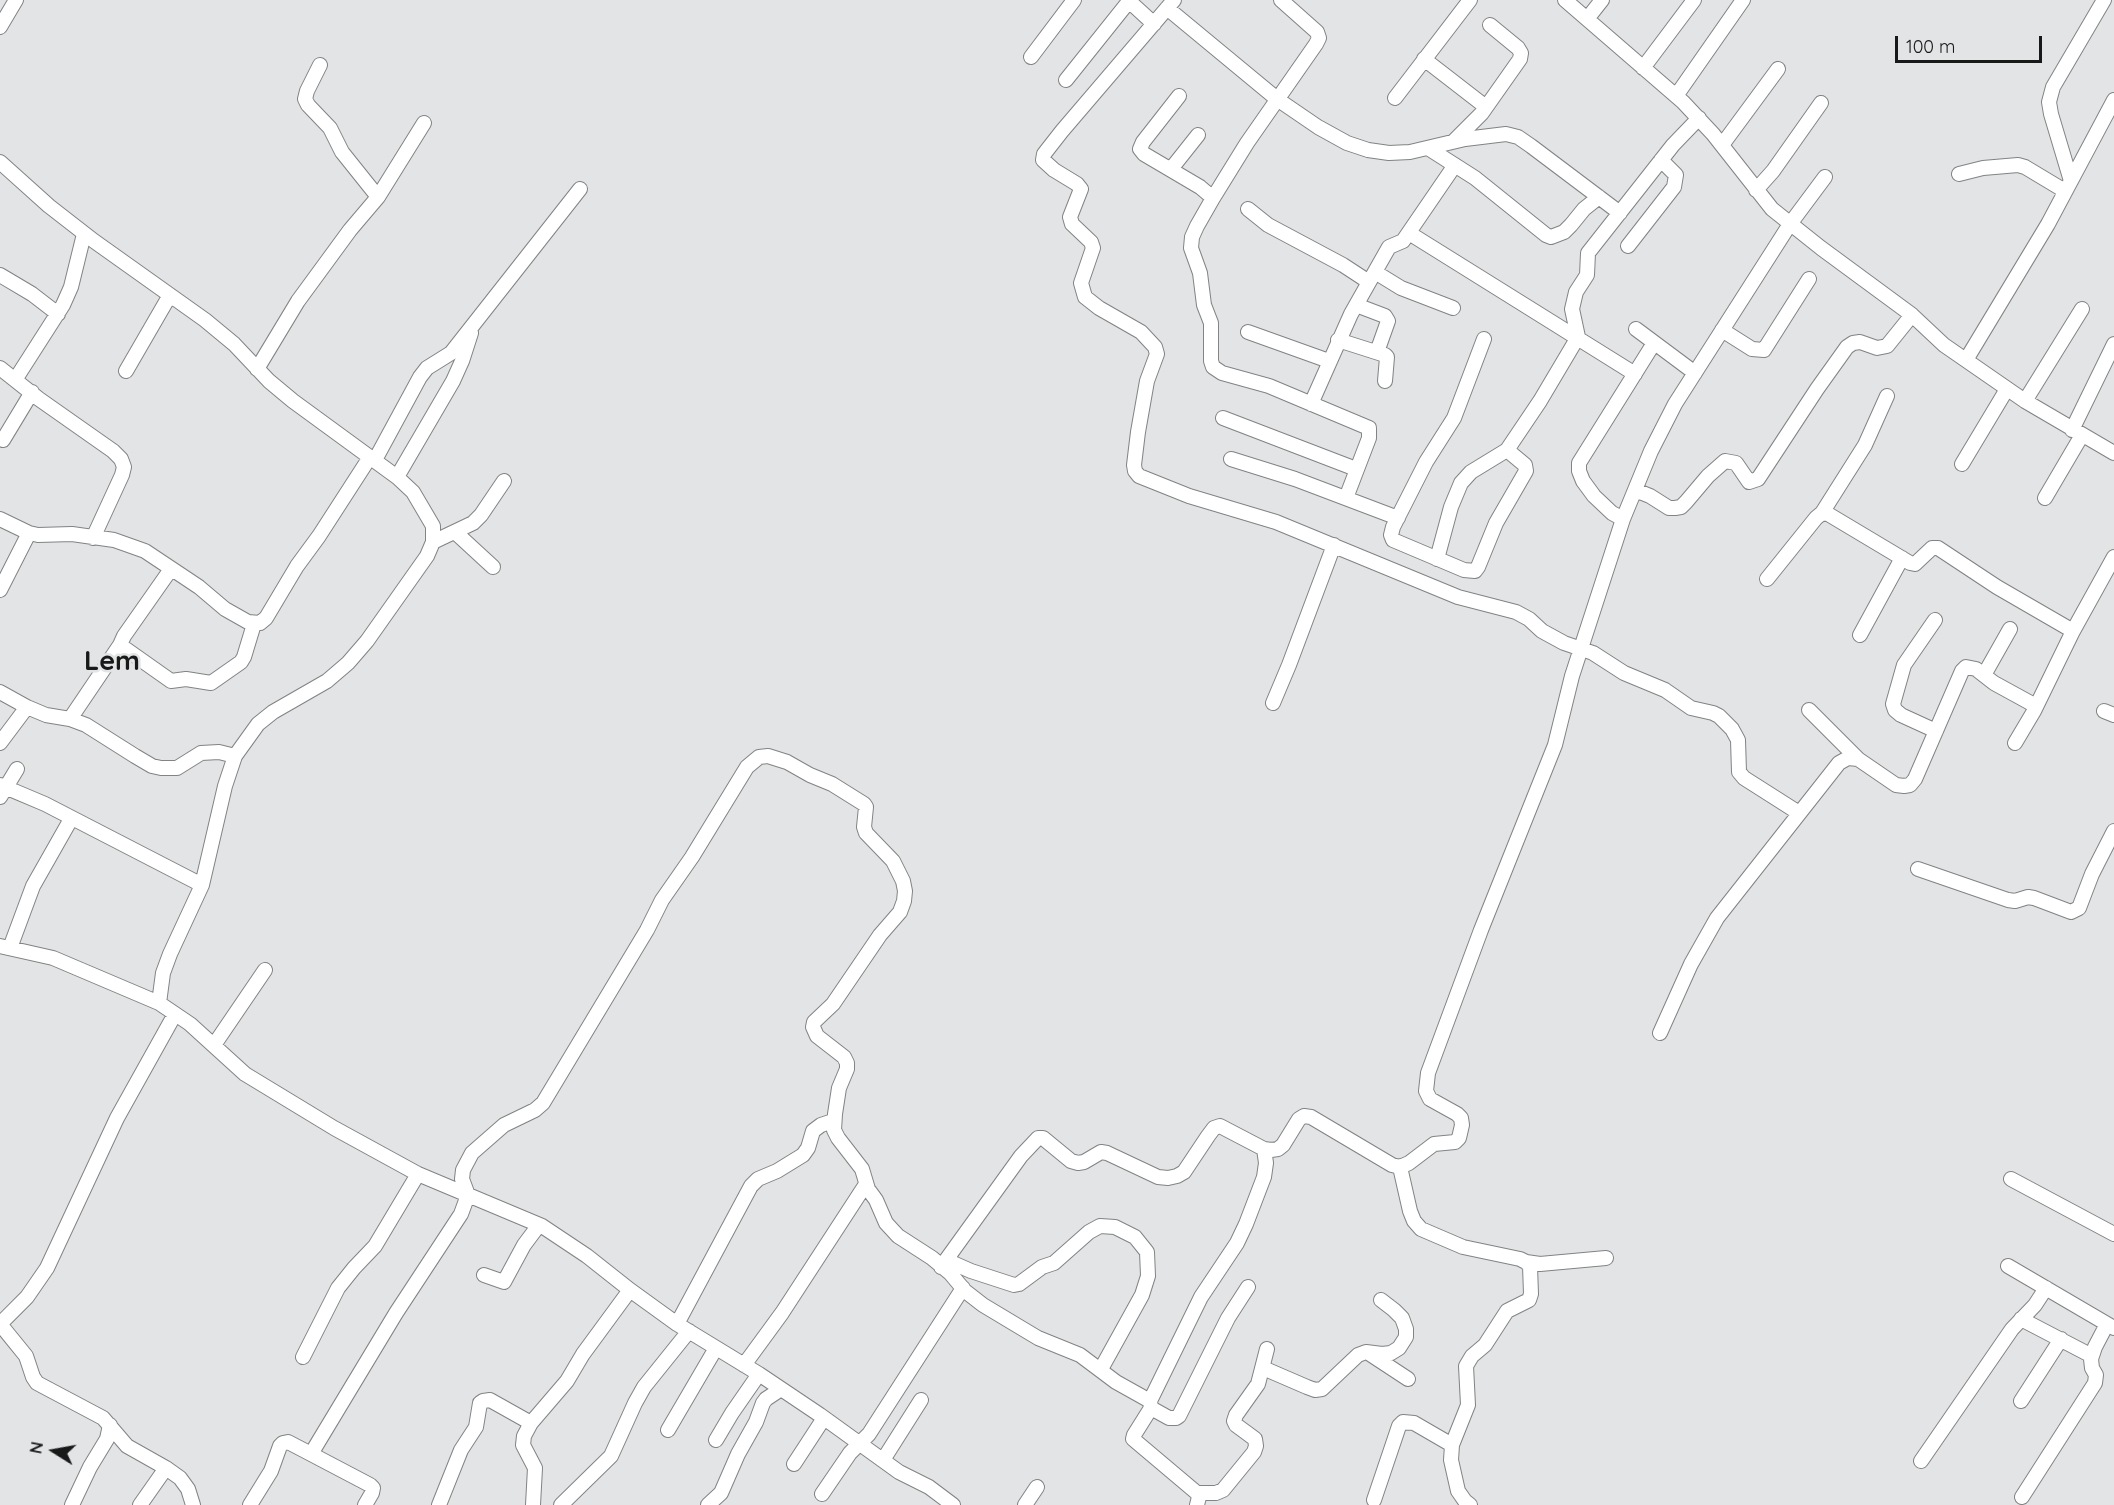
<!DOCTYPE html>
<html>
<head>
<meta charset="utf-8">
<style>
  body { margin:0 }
  #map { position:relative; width:2114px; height:1505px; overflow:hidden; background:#e2e4e5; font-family:Quicksand,sans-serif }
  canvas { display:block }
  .north { position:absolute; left:24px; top:1421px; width:60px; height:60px; -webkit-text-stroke:4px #e2e4e5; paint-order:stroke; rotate:281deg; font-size:16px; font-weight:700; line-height:24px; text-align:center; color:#181919 }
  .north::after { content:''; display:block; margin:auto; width:21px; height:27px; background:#181919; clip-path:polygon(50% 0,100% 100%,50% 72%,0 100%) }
  .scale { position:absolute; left:1895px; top:36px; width:147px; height:27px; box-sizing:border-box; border:3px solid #181919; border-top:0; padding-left:8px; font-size:18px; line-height:21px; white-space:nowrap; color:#181919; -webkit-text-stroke:4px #e2e4e5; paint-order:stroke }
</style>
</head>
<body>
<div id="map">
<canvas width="2114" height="1505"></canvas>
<div class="north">N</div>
<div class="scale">100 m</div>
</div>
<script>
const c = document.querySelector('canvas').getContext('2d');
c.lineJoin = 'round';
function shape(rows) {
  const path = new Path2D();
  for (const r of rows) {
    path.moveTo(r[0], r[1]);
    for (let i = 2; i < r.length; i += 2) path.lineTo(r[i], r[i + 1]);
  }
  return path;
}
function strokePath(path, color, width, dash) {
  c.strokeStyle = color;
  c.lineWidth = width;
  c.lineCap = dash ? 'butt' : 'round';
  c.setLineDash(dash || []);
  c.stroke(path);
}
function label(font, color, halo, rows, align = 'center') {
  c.font = font + ' Quicksand,sans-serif';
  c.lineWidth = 5;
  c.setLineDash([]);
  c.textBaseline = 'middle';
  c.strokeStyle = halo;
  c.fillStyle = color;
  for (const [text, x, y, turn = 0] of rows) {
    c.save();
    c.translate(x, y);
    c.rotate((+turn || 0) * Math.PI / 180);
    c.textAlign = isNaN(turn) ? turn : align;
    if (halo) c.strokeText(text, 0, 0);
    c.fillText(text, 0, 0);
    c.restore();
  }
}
const minor = shape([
  [1128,0,1154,24],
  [1174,0,1062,131,1044,154,1043,160,1054,170,1077,184,1081,189,1070,217,1072,224,1091,242,1093,248,1081,283,1085,297,1099,308,1141,332,1155,347,1157,354,1147,381,1138,432,1134,465,1135,471,1139,476,1189,496,1276,522,1458,597,1516,612,1529,619,1542,631,1564,643,1593,653,1624,673,1665,690,1691,708,1713,713,1719,716,1732,729,1738,740,1739,772,1744,778,1799,813],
  [1281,0,1317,32,1319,38,1316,44,1247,143,1213,198,1197,226,1192,237,1191,248,1200,273,1204,305,1211,323,1211,361,1213,367,1222,373,1269,386,1369,428,1369,438,1346,498],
  [1565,0,1683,102,1713,134,1772,209,1821,248,1912,315,1944,345,2025,401,2114,453],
  [1167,8,1277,99,1318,127,1347,143,1368,150,1389,153,1410,152,1465,139,1506,134,1518,137,1531,146,1620,213],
  [1587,19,1602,0],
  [0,27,16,0],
  [1031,57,1074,0],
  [1424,59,1486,107],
  [320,65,307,91,305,99,308,105,330,128,342,152,378,197],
  [1643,68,1694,0],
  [1066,80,1130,0],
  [1179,96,1143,142,1140,149,1144,154,1200,187,1213,198],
  [1676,96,1743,0],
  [1395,98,1470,0],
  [1454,141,1482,113,1520,59,1521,53,1518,48,1490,25],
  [1722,145,1778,69],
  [1428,148,1475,178,1546,235,1551,237,1564,232,1571,225,1584,209,1599,197],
  [0,162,49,206,94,241,205,320,234,344,269,381,293,401,397,477,413,492,433,526,433,542,427,556,367,641,348,663,327,681,273,712,258,724,235,756,225,786,202,885,170,954,163,973,159,1003],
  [1171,169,1198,135],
  [1959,174,1983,168,2018,165,2025,167,2065,191],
  [2071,181,2051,114,2049,102,2053,87,2104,0],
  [1756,190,1773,171,1821,103],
  [1248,209,1268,225,1343,265,1369,282],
  [1409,233,1635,374],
  [1628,246,1674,187,1676,175,1661,160],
  [1375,272,1401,288,1453,308],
  [0,275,32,294,58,314],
  [1356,305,1385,316,1388,321,1377,352],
  [1636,329,1695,373],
  [1722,330,1752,349,1764,350,1809,279],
  [1248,332,1329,361],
  [1484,339,1454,418,1426,462,1393,527,1391,535,1393,540,1464,570,1475,571,1478,567,1496,523,1526,471,1525,465,1507,450],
  [1338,340,1385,355,1387,357,1385,381],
  [1966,360,2048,224,2114,100],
  [0,368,39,399,113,451,121,459,124,467,122,475,93,538],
  [257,369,298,301,350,230,378,197,424,123],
  [126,371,170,295],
  [15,380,63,305,71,287,84,234],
  [2025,401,2082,309],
  [1311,404,1351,314,1389,247,1403,241,1455,165],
  [1223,418,1356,469],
  [2072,430,2114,344],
  [3,440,32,392],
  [1231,459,1295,479,1398,518],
  [375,460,420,377,427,368,451,353,580,189],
  [1962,464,2007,389],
  [397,477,453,381,462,361,471,333],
  [1635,490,1650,496,1669,508,1675,508,1681,507,1686,502,1708,476,1725,461,1736,463,1749,482,1758,479,1817,389,1847,347,1853,343,1860,342,1877,348,1887,346,1912,315],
  [2045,498,2082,435],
  [1822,513,1865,445,1887,396],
  [0,519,29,533],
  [1623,519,1612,513,1594,496,1583,481,1579,471,1579,463,1654,343],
  [455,532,493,567],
  [433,542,473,523,481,515,504,481],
  [1437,559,1451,507,1461,483,1471,472,1507,450,1540,401,1578,337,1572,309,1576,292,1587,275,1588,253,1673,145,1699,118],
  [1767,579,1816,518,1822,513,1828,514,1910,563,1915,564,1932,548,1938,548,1997,587,2073,631],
  [0,590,29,533,38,535,72,534,114,540,145,551,199,587,225,609,248,622,260,623,266,618,297,566,319,536,370,457],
  [1935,620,1904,665,1893,704,1895,710,1901,715,1936,731],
  [1860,635,1902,558],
  [120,645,171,681,186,679,211,683,241,662,244,657,254,624],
  [1984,675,2010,629],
  [0,692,27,707],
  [1273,703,1289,665,1334,545],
  [1809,710,1858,759],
  [2104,711,2114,715],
  [70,719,120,645,124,636,171,569],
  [0,743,27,707,46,715,70,719,86,725,135,756,152,766,161,768,177,768,201,753,219,752,235,756],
  [2015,743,2034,711,2073,631,2114,557],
  [0,785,45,804,202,885],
  [0,797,17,769],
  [1918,869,2008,900,2015,901,2028,897,2034,898,2071,912,2079,908,2092,874,2114,831],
  [0,946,53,958,159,1003,190,1024,245,1074,334,1128,418,1174,542,1226,587,1256,630,1290,677,1324,759,1374,820,1415,899,1472,929,1487,953,1505],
  [10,948,33,886,71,819],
  [1660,1033,1691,964,1717,918,1839,763,1848,758,1858,759,1896,785,1904,786,1910,785,1915,779,1962,671,1966,667,1976,669,1994,683,2036,706],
  [214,1045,265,970],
  [1400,1167,1410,1211,1414,1221,1421,1229,1463,1247,1520,1259,1526,1262,1530,1266,1531,1294,1529,1300,1507,1311,1485,1345,1472,1356,1466,1366,1468,1405,1452,1445,1451,1460,1458,1491,1465,1501,1470,1505],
  [2011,1179,2114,1234],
  [946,1260,971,1271,1014,1285,1019,1284,1042,1267,1054,1263,1089,1232,1100,1226,1115,1227,1135,1237,1147,1252,1148,1276,1142,1295,1101,1369],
  [1526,1262,1540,1264,1606,1258],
  [2008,1266,2114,1328],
  [941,1267,1021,1156,1038,1138,1043,1138,1071,1161,1078,1163,1084,1162,1101,1152,1107,1153,1158,1177,1168,1178,1177,1176,1184,1172,1208,1136,1214,1128,1220,1126,1264,1149,1271,1150,1278,1149,1283,1145,1299,1119,1304,1116,1311,1117,1392,1165,1400,1167,1409,1163,1434,1144,1455,1142,1459,1138,1462,1125,1461,1118,1457,1114,1430,1099,1426,1091,1428,1073,1481,930,1555,745,1572,676,1623,519,1651,451,1675,404,1790,224,1825,177],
  [484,1275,504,1282,524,1245,539,1225],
  [2021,1319,2092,1356],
  [0,1324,27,1297,47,1268,117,1118,175,1014],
  [0,1324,26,1356,33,1377,37,1383,103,1418,127,1446,166,1468,180,1478,188,1489,193,1505],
  [677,1324,751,1186,758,1179,777,1171,803,1155,808,1148,813,1131,821,1125,833,1121],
  [1370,1354,1408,1379],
  [303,1357,338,1288,354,1268,375,1246,418,1174],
  [744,1365,782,1313,866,1184],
  [1263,1368,1307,1387,1315,1390,1322,1389,1358,1355,1366,1352,1382,1354,1391,1353,1399,1348,1406,1337,1406,1329,1402,1318,1394,1310,1381,1300],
  [1150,1401,1201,1297,1237,1243,1246,1224,1264,1177,1266,1163,1264,1149],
  [2021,1401,2061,1339],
  [1151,1408,1169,1418,1176,1418,1179,1416,1228,1318,1248,1287],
  [668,1430,716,1348],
  [716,1440,732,1413,759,1374],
  [311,1454,370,1485,373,1488,372,1493,365,1505],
  [883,1460,921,1400],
  [1921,1461,2012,1329,2035,1305,2046,1288],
  [794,1464,824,1418],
  [1197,1493,1216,1493,1223,1490,1254,1452,1256,1446,1255,1439,1236,1425,1234,1421,1236,1415,1258,1384,1267,1349],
  [822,1494,850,1453,869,1434,963,1288],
  [2022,1497,2095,1383,2096,1375,2092,1368,2091,1359,2095,1347,2107,1324],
  [1374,1500,1399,1426,1403,1422,1414,1423,1452,1445],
  [72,1505,90,1467,107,1439,110,1425],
  [140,1505,166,1468],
  [250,1505,271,1471,280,1446,283,1443,288,1442,311,1454,396,1313,461,1214,468,1195,462,1179,463,1170,472,1153,504,1125,535,1110,543,1103,647,930,662,900,692,857,747,767,759,757,768,756,787,762,810,775,832,784,864,804,866,807,864,827,866,833,893,861,903,881,905,891,904,901,900,912,880,935,833,1004,814,1022,813,1027,817,1036,844,1057,847,1063,847,1069,839,1088,835,1114,834,1130,838,1138,862,1169,868,1189,876,1200,886,1223,898,1236,932,1258,950,1273,965,1291,983,1305,1038,1338,1080,1355,1116,1382,1150,1401,1151,1408,1134,1435,1133,1439,1197,1493,1199,1497,1197,1505],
  [439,1505,461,1450,476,1427,480,1403,483,1401,490,1400,531,1423],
  [533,1505,535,1468,523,1445,524,1436,531,1423,567,1381,583,1354,630,1290],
  [561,1505,611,1456,635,1403,644,1387,689,1331],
  [708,1505,721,1493,738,1454,756,1422,763,1403,766,1399,781,1389],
  [1025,1505,1037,1487]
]);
strokePath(minor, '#818384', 16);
strokePath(minor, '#fff', 14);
label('bold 27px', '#181919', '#e2e4e5', [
  ["Lem",112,662]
]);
</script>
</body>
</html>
